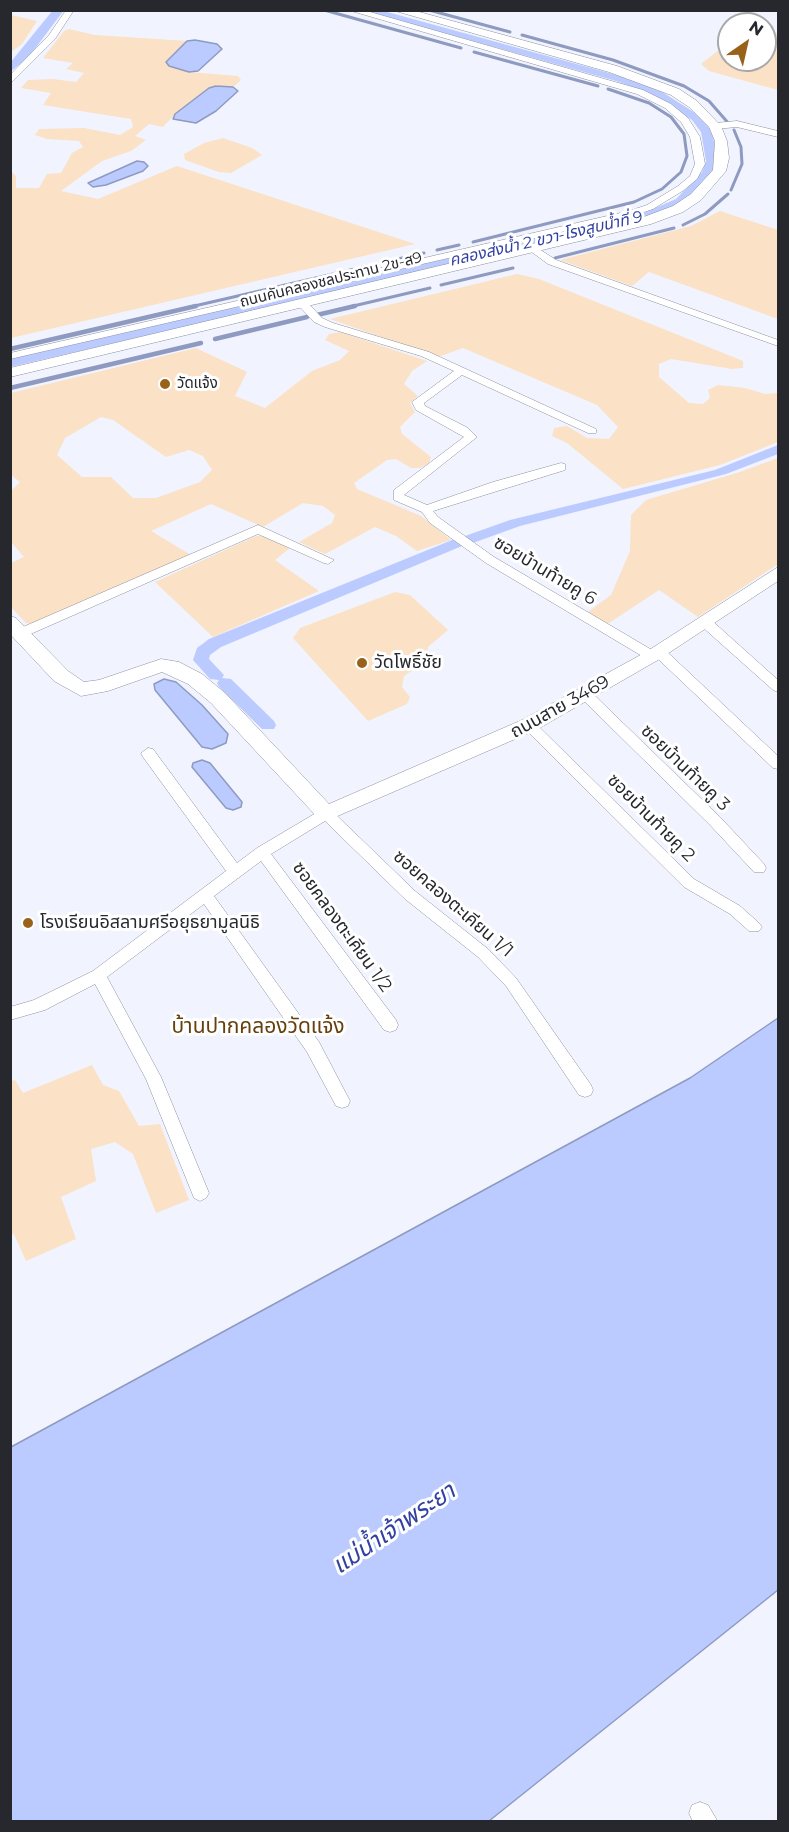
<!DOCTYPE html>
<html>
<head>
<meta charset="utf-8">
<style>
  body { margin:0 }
  #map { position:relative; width:789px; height:1832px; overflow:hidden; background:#f1f4fe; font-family:Montserrat,sans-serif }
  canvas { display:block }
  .frame { position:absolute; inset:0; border:12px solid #26282e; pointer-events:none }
  .north { position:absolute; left:717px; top:12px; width:60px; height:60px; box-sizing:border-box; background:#fff; border:2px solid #a8a9ab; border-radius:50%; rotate:34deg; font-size:16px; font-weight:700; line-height:24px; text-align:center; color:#26282e }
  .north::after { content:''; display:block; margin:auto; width:21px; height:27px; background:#98621a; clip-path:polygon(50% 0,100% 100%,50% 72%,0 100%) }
</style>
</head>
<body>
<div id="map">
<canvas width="789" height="1832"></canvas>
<div class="frame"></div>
<div class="north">N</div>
</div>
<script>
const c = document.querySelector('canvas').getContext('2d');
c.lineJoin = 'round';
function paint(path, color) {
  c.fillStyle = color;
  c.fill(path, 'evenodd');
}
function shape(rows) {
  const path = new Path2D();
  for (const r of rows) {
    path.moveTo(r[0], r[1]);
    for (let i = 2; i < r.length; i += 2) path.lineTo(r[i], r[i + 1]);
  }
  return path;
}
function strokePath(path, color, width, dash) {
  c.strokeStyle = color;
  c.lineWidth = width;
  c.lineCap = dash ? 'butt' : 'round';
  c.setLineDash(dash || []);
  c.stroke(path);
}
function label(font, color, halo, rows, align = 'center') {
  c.font = font + ' Montserrat,"Noto Sans Thai",sans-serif';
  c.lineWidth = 6;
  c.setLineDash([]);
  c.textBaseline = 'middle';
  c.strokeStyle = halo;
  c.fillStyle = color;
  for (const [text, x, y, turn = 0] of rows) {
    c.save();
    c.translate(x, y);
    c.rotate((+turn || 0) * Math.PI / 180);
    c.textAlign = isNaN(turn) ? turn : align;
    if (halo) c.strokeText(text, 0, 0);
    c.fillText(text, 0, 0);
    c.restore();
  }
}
paint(shape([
  [11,15,37,21,22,44,11,52],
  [69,29,95,35,187,41,166,62,189,72,238,76,241,80,233,87,209,88,175,114,163,127,149,124,135,136,146,140,131,151,102,161,61,191,98,199,177,166,415,244,11,338,10,170,16,176,16,188,39,188,47,174,61,173,72,153,83,147,79,141,47,139,35,135,39,129,84,128,120,135,133,127,131,119,43,105,51,93,21,88,28,80,53,79,76,82,84,73,66,69,73,63,43,58,64,31],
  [765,30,778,33,778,90,709,71,701,64,729,42,729,60,765,60],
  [223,138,252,148,262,155,231,173,219,172,185,160,184,154,204,143],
  [720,211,778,230,778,319,649,272,632,286,560,260,691,226],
  [517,274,539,279,743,361,743,368,732,369,671,359,659,364,659,377,689,403,703,404,710,398,708,390,718,385,745,388,765,394,777,393,778,387,778,442,720,465,623,489,567,443,552,436,554,428,567,426,587,438,609,439,618,427,597,405,463,348,438,357,330,319],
  [340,332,427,361,412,371,404,384,418,396,410,403,415,412,400,427,402,434,431,457,429,463,420,468,411,468,396,459,387,460,354,483,357,489,421,516,451,540,417,551,396,536,375,527,325,554,299,542,332,523,335,515,323,506,303,503,263,527,211,504,151,531,191,555,32,624,26,623,11,607,11,563,24,557,11,542,11,491,20,482,11,475,11,393,196,348,247,372,235,396,265,408,312,371,340,360,349,351,325,340,329,334],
  [101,417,113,420,166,457,189,450,203,456,212,470,200,482,156,498,133,498,111,477,82,477,57,455,65,438],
  [778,458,778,564,698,617,659,590,606,625,588,612,611,595,630,551,631,515,646,500,740,472],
  [256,536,264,536,290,548,275,560,319,591,213,637,155,582],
  [395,592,410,595,448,630,429,646,420,665,404,676,402,687,410,697,407,704,368,721,293,638,300,628],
  [92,1065,103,1085,119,1091,139,1126,160,1124,189,1200,156,1213,133,1154,115,1142,91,1149,96,1181,61,1197,76,1239,26,1261,14,1234,11,1235,11,1081,15,1080,23,1093]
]), '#fbe1c5');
const water = shape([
  [195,40,217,44,222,49,198,71,189,72,169,66,166,62,187,41,195,40],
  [216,86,233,87,238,91,216,111,196,123,173,119,175,114,209,88,216,86],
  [137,161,144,162,148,166,143,171,106,185,93,187,88,183,137,161],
  [164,679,176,682,202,705,228,734,226,743,212,749,202,747,155,690,154,684,164,679],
  [202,760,210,763,242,802,241,807,233,810,226,808,192,767,193,763,202,760],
  [778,1018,778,1590,489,1821,11,1821,11,1447,690,1078,778,1018]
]);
paint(water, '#bbcbff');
strokePath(water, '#8e9ac0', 1.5);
strokePath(shape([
  [324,10,461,48],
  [429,10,510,32],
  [522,35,613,60,684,86,709,101,730,125],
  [474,52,598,86],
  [731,190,742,164,741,147,734,130],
  [683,225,705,214,728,194],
  [473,242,634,202,662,189,681,172,687,156,684,134,671,117,649,103,608,89],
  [437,250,459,245],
  [555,258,674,228],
  [441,285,513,268],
  [190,307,424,253],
  [349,307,430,288]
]), '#8e9ac0', 3);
strokePath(shape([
  [317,315,355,306],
  [215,339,307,317],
  [10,349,196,306],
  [10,388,201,343]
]), '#8e9ac0', 4.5);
paint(shape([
  [53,10,64,10,28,58,10,72,10,63,53,10],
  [362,10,380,10,624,77,659,90,700,116,712,132,718,161,714,172,705,184,684,203,649,220,10,367,10,359,641,214,676,199,702,172,706,161,701,132,692,120,651,94,616,81,362,10],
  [778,445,778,454,726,474,520,526,470,544,463,539,465,536,510,520,715,470,778,445],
  [457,538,464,543,462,546,221,647,210,655,209,659,224,675,222,678,231,679,274,721,276,725,274,729,262,729,219,687,217,683,219,680,210,679,193,660,197,648,209,639,457,538]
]), '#bbcbff');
const street = shape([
  [66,10,74,10,55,39,10,84,10,75,49,35,66,10],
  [348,10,363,10,643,90,671,104,688,118,700,137,705,164,697,179,684,190,653,209,635,215,10,359,10,353,629,211,647,205,678,186,690,176,695,164,690,137,681,122,665,108,637,94,348,10],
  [737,121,778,131,778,137,737,127,715,129,710,126,715,123,737,121],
  [533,245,556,260,778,340,778,346,548,264,529,250,528,248,533,245],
  [299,302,307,302,322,318,333,323,429,352,596,429,596,433,588,433,462,375,424,403,425,406,468,428,477,437,404,495,427,505,493,482,561,463,565,464,565,470,433,511,438,517,494,557,652,650,658,647,663,648,778,756,778,769,773,768,657,658,652,660,647,659,486,563,430,523,422,512,394,500,394,490,464,437,416,410,412,402,454,371,421,356,325,327,314,322,299,306,299,302],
  [258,525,334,560,328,564,324,563,258,534,26,636,16,636,15,633,16,630,258,525],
  [704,617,709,618,778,680,778,692,773,690,699,624,698,621,704,617],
  [585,689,590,691,720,817,764,864,766,868,764,872,754,872,710,825,580,697,578,694,580,691,585,689],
  [529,720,534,722,694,879,740,906,759,923,762,927,759,931,749,931,730,914,684,887,524,728,522,725,524,722,529,720],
  [148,748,153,749,237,863,257,848,321,810,331,810,415,891,488,949,516,978,591,1085,593,1090,591,1095,585,1097,579,1095,506,986,478,957,405,899,325,821,271,854,396,1020,398,1025,396,1030,390,1032,384,1030,261,861,214,896,319,1042,350,1101,348,1106,342,1108,336,1106,307,1052,204,904,107,977,161,1077,209,1193,206,1198,200,1201,194,1198,146,1079,95,984,45,1010,10,1020,10,1007,34,1000,93,971,226,871,143,757,141,753,148,748],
  [700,1802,708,1805,718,1822,693,1822,689,1813,692,1805,700,1802]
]);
const secondary = shape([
  [392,10,412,10,617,66,679,89,697,101,721,126,727,141,729,158,726,171,701,200,683,212,651,224,10,377,10,368,641,218,673,206,691,194,713,170,715,141,709,127,689,107,671,95,609,72,392,10],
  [778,567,778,581,658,660,536,730,326,821,319,819,211,703,188,684,162,672,108,691,81,696,54,681,10,634,10,616,16,618,68,671,84,682,99,680,161,659,179,662,202,674,225,693,329,804,522,720,646,652,778,567]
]);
strokePath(street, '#8b909f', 1);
strokePath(secondary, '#8b909f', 1);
paint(street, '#fff');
paint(secondary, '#fff');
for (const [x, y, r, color] of [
  [165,384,6,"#98621a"],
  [362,663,6,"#98621a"],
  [28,923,6,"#98621a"]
]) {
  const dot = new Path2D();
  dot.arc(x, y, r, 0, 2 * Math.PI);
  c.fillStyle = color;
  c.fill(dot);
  strokePath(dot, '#fff', 2);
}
label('15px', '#26282e', '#fff', [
  ["ถนนคันคลองชลประทาน 2ข-ส9",331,280,-14]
]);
label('15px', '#26282e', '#fff', [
  ["วัดแจ้ง",177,384]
], 'left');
label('italic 16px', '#3241a1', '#fff', [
  ["คลองส่งน้ำ 2 ขวา-โรงสูบน้ำที่ 9",546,239,-13]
]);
label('18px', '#26282e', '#fff', [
  ["ซอยบ้านท้ายคู 6",545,571,31],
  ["ถนนสาย 3469",560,707,-29],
  ["ซอยบ้านท้ายคู 3",685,768,44],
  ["ซอยบ้านท้ายคู 2",651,818,45],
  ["ซอยคลองตะเคียน 1/1",453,904,41],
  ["ซอยคลองตะเคียน 1/2",342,927,54]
]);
label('18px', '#26282e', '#fff', [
  ["วัดโพธิ์ชัย",374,663],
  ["โรงเรียนอิสลามศรีอยุธยามูลนิธิ",40,923]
], 'left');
label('21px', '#65400e', '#fff', [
  ["บ้านปากคลองวัดแจ้ง",258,1027]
]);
label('italic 24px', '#3241a1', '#fff', [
  ["แม่น้ำเจ้าพระยา",394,1529,-34]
]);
</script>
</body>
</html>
